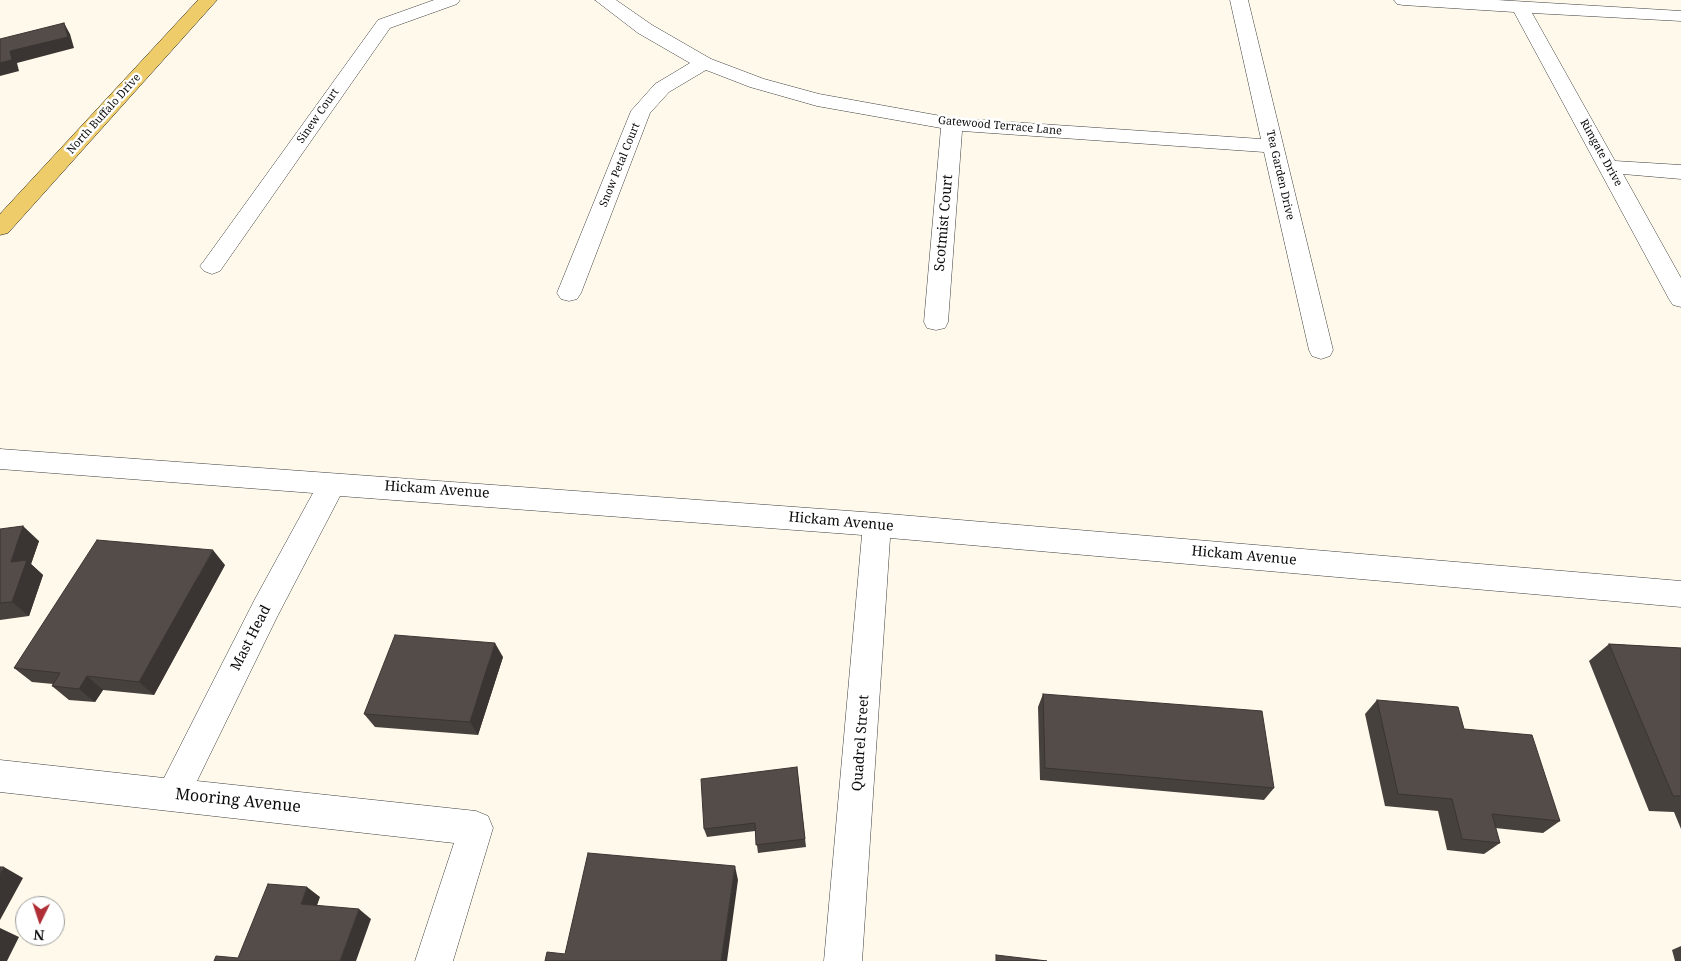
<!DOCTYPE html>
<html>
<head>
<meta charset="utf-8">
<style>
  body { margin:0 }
  #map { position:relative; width:1681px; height:961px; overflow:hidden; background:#fef9eb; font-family:"Noto Serif",serif }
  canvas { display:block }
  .north { position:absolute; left:15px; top:896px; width:50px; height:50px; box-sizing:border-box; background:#fff; border:1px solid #9d9d9d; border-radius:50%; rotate:184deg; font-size:14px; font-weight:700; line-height:20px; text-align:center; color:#0b0b0b }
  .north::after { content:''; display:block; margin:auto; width:18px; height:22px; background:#b02e36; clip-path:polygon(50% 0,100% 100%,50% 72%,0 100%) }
</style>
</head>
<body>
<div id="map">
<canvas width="1681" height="961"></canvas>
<div class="north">N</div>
</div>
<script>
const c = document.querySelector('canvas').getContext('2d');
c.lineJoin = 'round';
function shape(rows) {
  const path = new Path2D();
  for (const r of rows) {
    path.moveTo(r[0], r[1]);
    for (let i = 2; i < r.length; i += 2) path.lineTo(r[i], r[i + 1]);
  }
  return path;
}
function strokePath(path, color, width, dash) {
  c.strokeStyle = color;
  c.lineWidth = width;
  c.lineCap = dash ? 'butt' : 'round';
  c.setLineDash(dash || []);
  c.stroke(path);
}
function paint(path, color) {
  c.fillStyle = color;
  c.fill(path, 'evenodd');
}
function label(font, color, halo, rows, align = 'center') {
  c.font = font + ' "Noto Serif",serif';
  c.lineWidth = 5;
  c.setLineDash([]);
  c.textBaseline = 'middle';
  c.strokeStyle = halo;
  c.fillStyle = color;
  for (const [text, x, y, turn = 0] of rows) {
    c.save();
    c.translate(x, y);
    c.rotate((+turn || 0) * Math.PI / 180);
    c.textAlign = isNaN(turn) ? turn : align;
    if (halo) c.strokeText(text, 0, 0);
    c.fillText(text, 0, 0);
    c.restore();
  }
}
const minor = shape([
  [434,0,460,0,457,4,390,28,220,271,212,274,204,271,200,266,204,261,378,20,434,0],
  [595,0,616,0,652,25,711,59,764,79,819,94,952,118,1261,139,1230,0,1248,0,1333,350,1330,356,1321,359,1312,356,1309,350,1264,152,962,131,948,322,945,328,936,330,927,328,924,322,941,128,817,106,750,87,706,70,669,92,650,113,581,293,577,299,569,301,561,299,557,293,631,111,655,84,690,63,638,33,595,0],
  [1394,0,1497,0,1681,11,1681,21,1532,13,1615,161,1681,165,1681,179,1623,174,1681,278,1681,307,1673,305,1669,299,1514,12,1403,5,1397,4,1394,0],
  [0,449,877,513,1681,581,1681,607,890,538,862,961,824,961,862,535,340,496,277,617,197,781,476,811,488,816,493,828,453,961,415,961,454,843,0,792,0,760,164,778,255,599,313,493,0,469,0,449]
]);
const major = shape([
  [198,0,217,0,8,233,0,235,0,214,198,0]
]);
strokePath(minor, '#3e3e3e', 1);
strokePath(major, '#1c1c1c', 1);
paint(minor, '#fff');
paint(major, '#eecc6a');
paint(shape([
  [0,529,39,541,31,564,43,575,29,616,0,620],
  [225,565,154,695,103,690,95,702,69,700,52,686,53,684,32,682,14,668],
  [1609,644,1681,648,1681,829,1674,812,1649,811,1589,661],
  [503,657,478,735,375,727,364,714],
  [1043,694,1274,788,1264,800,1040,780,1038,707],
  [1377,700,1464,729,1560,821,1543,833,1495,828,1500,843,1484,854,1447,850,1438,811,1385,806,1365,714],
  [797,767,806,847,758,853,755,831,707,837,704,829],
  [1681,946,1681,961,1675,961,1672,950]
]), '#47413e');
paint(shape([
  [64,23,70,34,74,48,17,63,19,71,0,76,0,63,10,51],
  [23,526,39,541,31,564,43,575,29,616,12,602,11,562],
  [213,550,225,565,154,695,139,682],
  [495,643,503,657,478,735,470,722],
  [87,676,103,690,95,702,79,689],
  [735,866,738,880,727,961,721,961],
  [4,867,23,878,0,920,0,874],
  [307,887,320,897,314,914,301,904],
  [359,909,371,919,356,961,340,961],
  [0,928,19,937,7,961,0,961]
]), '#3a3532');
const building = shape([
  [64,23,68,37,10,51,12,60,0,63,0,39,64,23],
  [23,526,11,562,27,560,12,602,0,603,0,529,23,526],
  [97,540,213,550,139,682,87,676,79,689,52,686,60,673,14,668,97,540],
  [395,635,495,643,470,722,364,714,395,635],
  [1609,644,1681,648,1681,796,1673,796,1609,644],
  [1043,694,1262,711,1274,788,1045,768,1043,694],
  [1377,700,1458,707,1464,729,1532,735,1560,821,1492,814,1500,843,1462,839,1452,799,1398,794,1377,700],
  [797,767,805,839,756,845,755,823,704,829,701,779,797,767],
  [588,853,735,866,721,961,545,961,547,952,565,954,588,853],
  [0,867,4,867,0,874,0,867],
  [268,884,307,887,301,904,359,909,340,961,214,961,216,956,238,958,268,884],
  [996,955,1047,961,996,961,996,955]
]);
paint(building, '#534c48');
strokePath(building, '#3a3532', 1);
label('11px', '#0b0b0b', '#fff', [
  ["North Buffalo Drive",104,114,-48],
  ["Sinew Court",318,116,-55],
  ["Gatewood Terrace Lane",1000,126,5],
  ["Rimgate Drive",1601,153,61],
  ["Snow Petal Court",620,165,-68],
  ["Tea Garden Drive",1280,175,77]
]);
label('14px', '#0b0b0b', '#fff', [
  ["Scotmist Court",944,223,-85],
  ["Hickam Avenue",437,490,4],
  ["Hickam Avenue",841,522,5],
  ["Hickam Avenue",1244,556,5],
  ["Mast Head",251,638,-63],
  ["Quadrel Street",861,743,-86]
]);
label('16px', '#0b0b0b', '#fff', [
  ["Mooring Avenue",238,801,6]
]);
</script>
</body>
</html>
